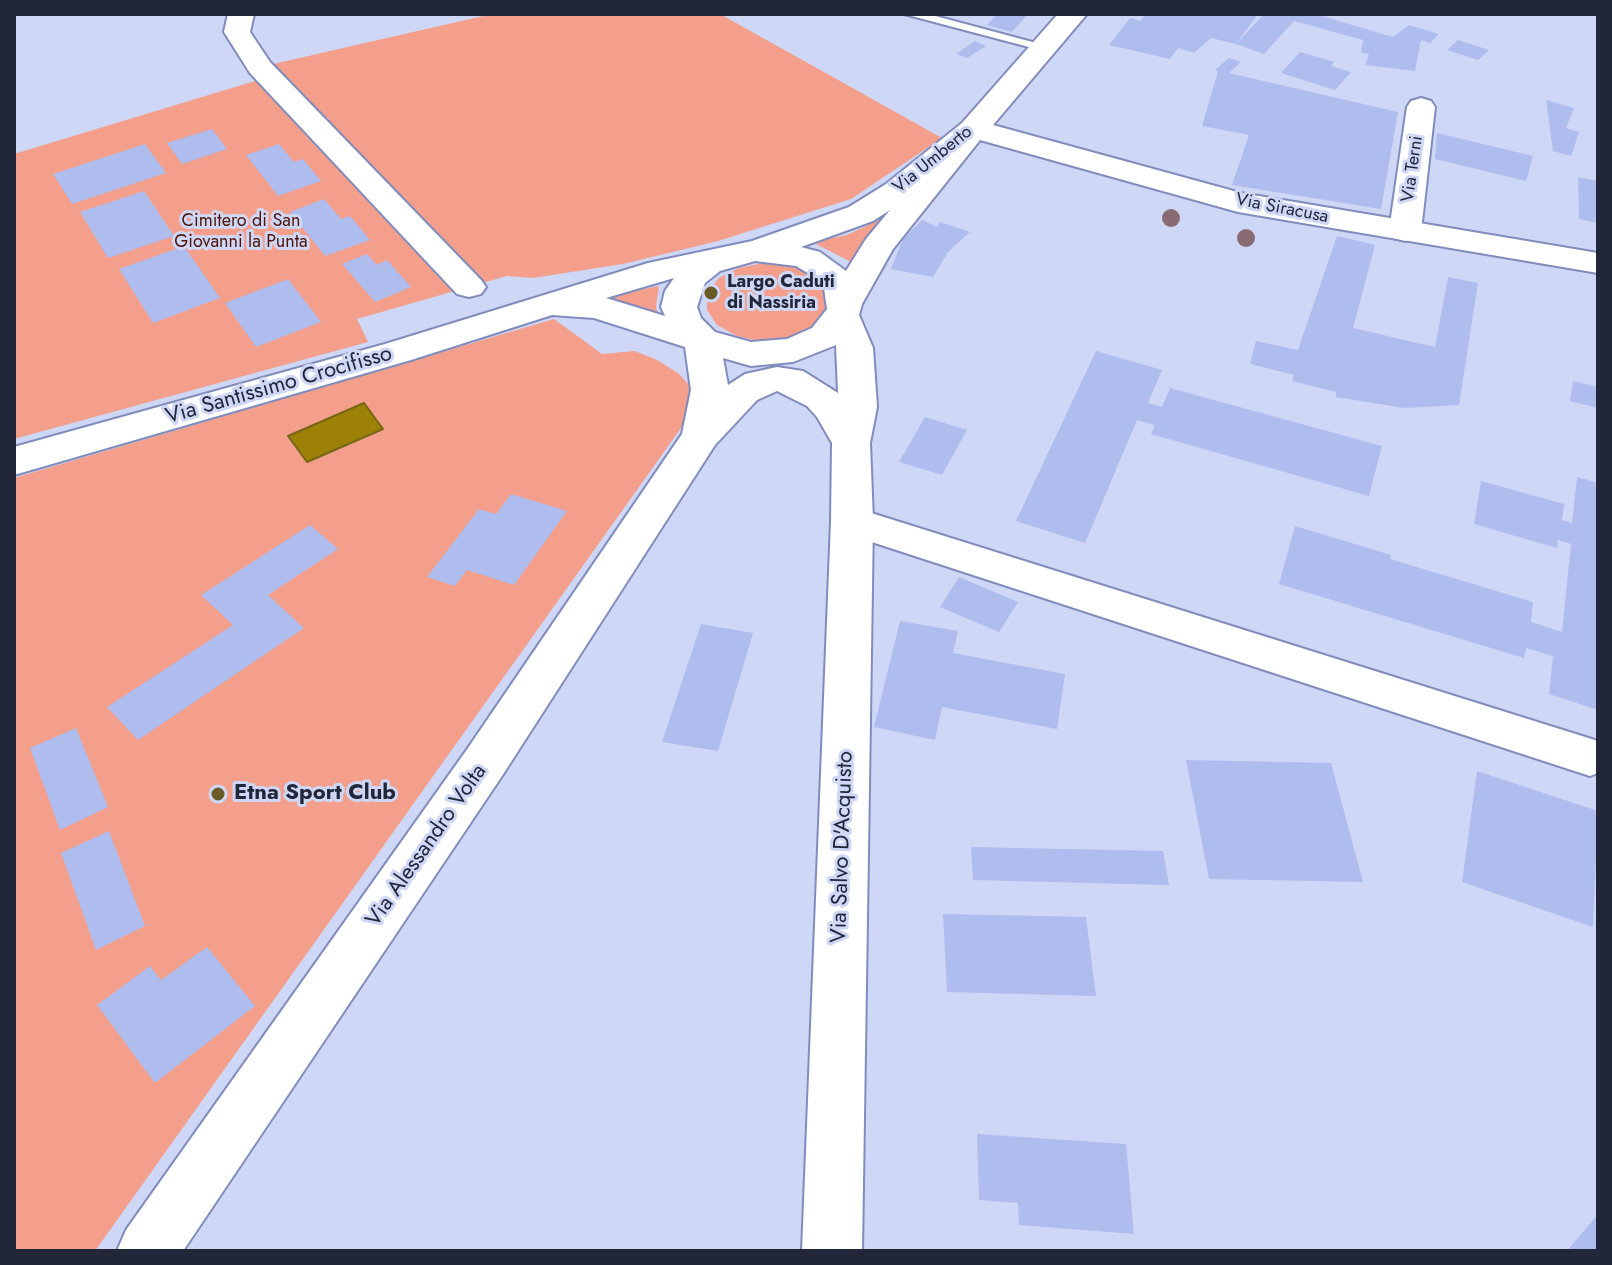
<!DOCTYPE html>
<html>
<head>
<meta charset="utf-8">
<style>
  body { margin:0 }
  #map { position:relative; width:1612px; height:1265px; overflow:hidden; background:#cfd7f6; font-family:Jost,sans-serif }
  canvas { display:block }
  .frame { position:absolute; inset:0; border:16px solid #212639; pointer-events:none }
</style>
</head>
<body>
<div id="map">
<canvas width="1612" height="1265"></canvas>
<div class="frame"></div>
</div>
<script>
const c = document.querySelector('canvas').getContext('2d');
c.lineJoin = 'round';
function paint(path, color) {
  c.fillStyle = color;
  c.fill(path, 'evenodd');
}
function shape(rows) {
  const path = new Path2D();
  for (const r of rows) {
    path.moveTo(r[0], r[1]);
    for (let i = 2; i < r.length; i += 2) path.lineTo(r[i], r[i + 1]);
  }
  return path;
}
function strokePath(path, color, width, dash) {
  c.strokeStyle = color;
  c.lineWidth = width;
  c.lineCap = dash ? 'butt' : 'round';
  c.setLineDash(dash || []);
  c.stroke(path);
}
function label(font, color, halo, rows, align = 'center') {
  c.font = font + ' Jost,sans-serif';
  c.lineWidth = 6;
  c.setLineDash([]);
  c.textBaseline = 'middle';
  c.strokeStyle = halo;
  c.fillStyle = color;
  for (const [text, x, y, turn = 0] of rows) {
    c.save();
    c.translate(x, y);
    c.rotate((+turn || 0) * Math.PI / 180);
    c.textAlign = isNaN(turn) ? turn : align;
    if (halo) c.strokeText(text, 0, 0);
    c.fillText(text, 0, 0);
    c.restore();
  }
}
paint(shape([
  [492,14,720,14,942,138,851,199,718,241,623,264,533,278,507,276,357,319,368,342,14,439,14,154,268,77,260,67],
  [879,220,851,262,812,242,847,235],
  [763,263,788,264,811,272,827,285,833,300,813,331,790,339,762,342,737,336,717,325,707,310,707,293,719,278,739,268],
  [659,286,656,306,658,317,598,298],
  [554,319,602,354,635,351,657,360,678,373,693,389,686,421,95,1251,14,1251,14,478]
]), '#f39f8b');
const water = shape([
  [364,403,383,429,307,462,288,436,364,403]
]);
paint(water, '#9c8106');
strokePath(water, '#776615', 2);
paint(shape([
  [997,14,1028,14,1012,32,987,25],
  [1146,14,1258,14,1236,44,1211,38,1194,53,1178,48,1170,59,1109,45,1130,18,1140,21],
  [1264,14,1315,14,1393,37,1409,25,1439,34,1430,43,1421,40,1415,71,1365,65,1369,54,1361,53,1363,40,1294,21,1264,54,1236,44],
  [1458,40,1489,50,1478,60,1447,50],
  [975,41,986,46,967,58,956,54],
  [1300,52,1334,62,1331,66,1351,72,1335,90,1281,73],
  [1229,58,1241,62,1229,73,1398,112,1381,209,1232,185,1249,135,1202,126,1218,71,1215,70],
  [1546,100,1574,108,1566,128,1579,132,1571,156,1553,151],
  [212,129,227,149,182,164,167,143],
  [1437,133,1533,156,1526,181,1435,159],
  [145,144,166,173,72,204,53,174],
  [279,144,294,162,303,159,321,181,278,196,246,155],
  [1578,177,1598,181,1598,223,1579,219],
  [144,191,174,236,108,258,80,212],
  [324,199,341,219,350,216,370,240,325,256,290,212],
  [922,220,937,227,940,222,970,232,948,252,933,277,891,269,903,239],
  [1337,236,1375,245,1353,328,1435,347,1448,277,1478,283,1459,405,1404,408,1336,397,1336,392,1292,381,1294,375,1250,364,1256,341,1298,350],
  [184,246,220,298,153,323,119,269],
  [367,254,377,265,387,260,411,287,375,302,342,264],
  [288,279,321,322,256,347,225,303],
  [1096,351,1162,370,1148,403,1162,407,1170,388,1382,446,1369,496,1151,434,1155,425,1137,420,1085,543,1016,521],
  [1573,381,1598,387,1598,408,1570,401],
  [925,417,967,430,942,475,899,462],
  [1577,477,1598,483,1598,710,1549,694,1553,656,1526,648,1524,658,1279,584,1295,526,1391,555,1390,559,1533,602,1531,622,1562,632,1571,544,1558,540,1557,548,1474,524,1481,481,1564,504,1562,520,1572,523],
  [511,494,567,511,514,585,467,570,455,586,427,577,479,509,496,514],
  [310,525,338,549,268,595,304,628,138,740,107,707,233,625,201,595],
  [959,577,1018,602,999,632,940,607],
  [900,621,958,631,953,653,1065,674,1057,729,942,707,935,740,874,727],
  [701,624,753,633,718,751,662,742],
  [76,728,108,807,60,830,30,748],
  [1186,760,1331,763,1363,882,1209,879],
  [1477,771,1598,811,1593,927,1462,882],
  [109,831,145,926,96,950,61,853],
  [971,847,1163,851,1169,885,973,880],
  [943,914,1086,917,1096,996,947,992],
  [207,947,255,1006,155,1083,97,1005,150,966,161,980],
  [977,1134,1126,1144,1134,1234,1019,1225,1018,1203,979,1200],
  [1598,1214,1598,1251,1567,1251]
]), '#afbcee');
const lane = shape([
  [904,14,928,14,1051,47,1044,51,904,14]
]);
const street = shape([
  [228,14,254,14,250,32,270,62,481,280,486,287,481,294,469,297,457,294,250,73,224,32,228,14],
  [1421,98,1431,101,1435,107,1421,231,1416,238,1405,241,1394,238,1389,231,1407,107,1411,101,1421,98],
  [852,507,1598,741,1598,773,1590,776,838,531,832,521,838,511,852,507]
]);
const secondary = shape([
  [1058,14,1087,14,993,125,1241,193,1598,253,1598,273,1238,212,980,140,893,249,862,304,859,315,873,348,877,407,870,443,873,521,862,1251,802,1251,831,521,832,443,817,417,807,406,777,391,757,400,715,445,502,776,183,1251,117,1251,126,1230,468,748,682,434,691,390,685,347,594,318,552,315,411,360,14,475,14,447,385,344,648,263,752,241,849,207,886,184,962,123,1058,14],
  [890,210,866,239,846,271,820,252,801,247,873,221,890,210],
  [755,261,796,266,816,278,824,288,827,309,812,328,787,339,751,342,715,332,701,318,697,307,705,283,720,271,755,261],
  [674,278,665,291,661,307,665,316,606,298,674,278],
  [836,345,838,393,803,371,777,367,745,374,728,385,723,358,751,366,793,362,836,345]
]);
strokePath(lane, '#808cbc', 4);
strokePath(street, '#808cbc', 4);
strokePath(secondary, '#808cbc', 4);
paint(lane, '#fff');
paint(street, '#fff');
paint(secondary, '#fff');
c.fillStyle = '#896c73';
for (const [x, y] of [
  [1171,218],
  [1246,238]
]) {
  c.beginPath();
  c.arc(x, y, 9, 0, 2 * Math.PI);
  c.fill();
}
for (const [x, y, r, color] of [
  [711,293,8,"#695b28"],
  [218,794,8,"#695b28"]
]) {
  const dot = new Path2D();
  dot.arc(x, y, r, 0, 2 * Math.PI);
  c.fillStyle = color;
  c.fill(dot);
  strokePath(dot, '#cfd7f6', 3);
}
label('18px', '#212639', '#cfd7f6', [
  ["Via Umberto",933,160,-39],
  ["Via Terni",1413,169,-82],
  ["Via Siracusa",1282,209,11]
]);
label('18px', '#4f1407', '#cfd7f6', [
  ["Cimitero di San",241,222],
  ["Giovanni la Punta",241,243]
]);
label('bold 18px', '#212639', '#cfd7f6', [
  ["Largo Caduti",727,283],
  ["di Nassiria",727,304]
], 'left');
label('22px', '#212639', '#cfd7f6', [
  ["Via Santissimo Crocifisso",279,386,-16],
  ["Via Alessandro Volta",427,846,-55],
  ["Via Salvo D'Acquisto",843,847,-88]
]);
label('bold 22px', '#212639', '#cfd7f6', [
  ["Etna Sport Club",234,794]
], 'left');
</script>
</body>
</html>
